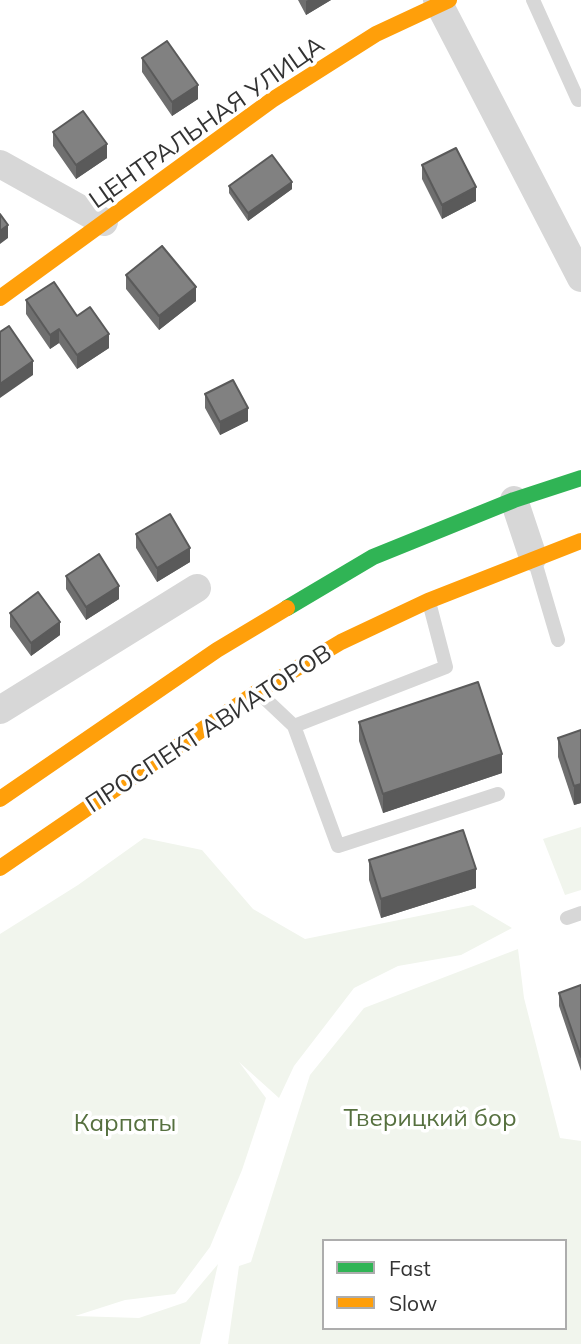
<!DOCTYPE html>
<html>
<head>
<meta charset="utf-8">
<style>
  body { margin:0 }
  #map { position:relative; width:581px; height:1344px; overflow:hidden; background:#fff; font-family:Mulish,sans-serif }
  canvas { display:block }
  .legend { position:absolute; left:322px; top:1239px; width:245px; height:91px; box-sizing:border-box; background:#fff; border:2px solid #adadad; margin:0; padding:9px 12px; list-style:none; font-size:21px; color:#333 }
  .legend li { display:flex; align-items:center; gap:14px; height:35px }
  .legend b { width:35px; border:2px solid #adadad }
</style>
</head>
<body>
<div id="map">
<canvas width="581" height="1344"></canvas>
<ul class="legend">
<li><b style="height:9px;background:#30b455"></b>Fast</li>
<li><b style="height:9px;background:#ff9f0a"></b>Slow</li>
</ul>
</div>
<script>
const c = document.querySelector('canvas').getContext('2d');
c.lineJoin = 'round';
function paint(path, color) {
  c.fillStyle = color;
  c.fill(path, 'evenodd');
}
function shape(rows) {
  const path = new Path2D();
  for (const r of rows) {
    path.moveTo(r[0], r[1]);
    for (let i = 2; i < r.length; i += 2) path.lineTo(r[i], r[i + 1]);
  }
  return path;
}
function strokePath(path, color, width, dash) {
  c.strokeStyle = color;
  c.lineWidth = width;
  c.lineCap = dash ? 'butt' : 'round';
  c.setLineDash(dash || []);
  c.stroke(path);
}
function label(font, color, halo, rows, align = 'center') {
  c.font = font + ' Mulish,sans-serif';
  c.lineWidth = 7;
  c.setLineDash([]);
  c.textBaseline = 'middle';
  c.strokeStyle = halo;
  c.fillStyle = color;
  for (const [text, x, y, turn = 0] of rows) {
    c.save();
    c.translate(x, y);
    c.rotate((+turn || 0) * Math.PI / 180);
    c.textAlign = isNaN(turn) ? turn : align;
    if (halo) c.strokeText(text, 0, 0);
    c.fillText(text, 0, 0);
    c.restore();
  }
}
paint(shape([
  [581,827,581,890,565,895,543,839],
  [144,838,202,850,253,909,305,939,473,905,512,928,461,955,398,966,354,988,294,1066,279,1098,239,1062,266,1098,242,1170,210,1247,175,1294,125,1300,75,1316,139,1318,186,1302,218,1264,200,1344,0,1344,0,934,78,885],
  [518,949,524,998,560,1138,581,1141,581,1344,228,1344,239,1266,251,1262,310,1075,364,1008],
  [324,1241,565,1241,565,1328,324,1328]
]), '#f1f5ed');
strokePath(shape([
  [533,0,578,100],
  [535,562,558,640],
  [258,692,294,726,338,846,498,794],
  [294,726,446,667,429,602],
  [567,918,581,913]
]), '#d7d7d7', 14);
strokePath(shape([
  [437,0,581,278],
  [0,164,104,222],
  [514,500,533,557],
  [0,710,197,588]
]), '#d7d7d7', 28);
strokePath(shape([
  [287,608,373,557,514,500,581,478]
]), '#30b455', 16);
strokePath(shape([
  [0,298,272,100,376,34,449,0],
  [0,799,217,650,287,608],
  [0,868,257,692,341,642,428,601,581,541]
]), '#ff9f0a', 16);
paint(shape([
  [298,0,331,0,306,15],
  [142,58,198,99,172,116,142,72],
  [53,132,107,158,76,179,53,146],
  [422,165,476,201,442,219,422,179],
  [229,186,292,189,248,221,229,193],
  [126,275,196,301,159,330,126,289],
  [26,300,77,316,109,348,77,369,59,343,50,349,26,314],
  [205,394,248,421,220,435,205,408],
  [136,534,190,562,157,582,136,548],
  [66,576,119,599,86,620,66,589],
  [10,613,60,635,31,656,10,627],
  [359,722,502,773,383,813,359,741],
  [581,730,581,803,574,805,558,757,558,738],
  [369,860,476,888,381,918,369,880],
  [581,985,581,1071,559,1006,559,993]
]), '#6f6f6f');
paint(shape([
  [308,0,331,0,306,15,306,1],
  [198,85,198,99,172,116,172,102],
  [107,144,107,158,76,179,76,165],
  [292,182,292,189,248,221,248,213],
  [476,187,476,201,442,219,442,205],
  [8,225,8,238,0,244,0,231],
  [196,287,196,301,159,330,159,316],
  [59,329,59,343,50,349,50,335],
  [109,334,109,348,77,369,77,355],
  [33,361,33,375,0,398,0,384],
  [248,408,248,421,220,435,220,422],
  [190,548,190,562,157,582,157,568],
  [119,586,119,599,86,620,86,607],
  [60,622,60,635,31,656,31,643],
  [502,754,502,773,383,813,383,794],
  [581,784,581,803,574,805,574,786],
  [476,869,476,888,381,918,381,899]
]), '#5a5a5a');
const building = shape([
  [167,41,198,85,172,102,142,58,167,41],
  [83,111,107,144,76,165,53,132,83,111],
  [456,148,476,187,442,205,422,165,456,148],
  [272,155,292,182,248,213,229,186,272,155],
  [0,214,8,225,0,231,0,214],
  [162,246,196,287,159,316,126,275,162,246],
  [54,282,77,316,90,307,109,334,77,355,59,329,50,335,26,300,54,282],
  [9,326,33,361,0,384,0,332,9,326],
  [233,380,248,408,220,422,205,394,233,380],
  [170,514,190,548,157,568,136,534,170,514],
  [99,554,119,586,86,607,66,576,99,554],
  [38,592,60,622,31,643,10,613,38,592],
  [478,682,502,754,383,794,359,722,478,682],
  [581,730,581,784,574,786,558,738,581,730],
  [463,830,476,869,381,899,369,860,463,830],
  [581,985,581,1057,559,993,581,985]
]);
paint(building, '#818181');
strokePath(building, '#5a5a5a', 2);
label('24px', '#333', '#fff', [
  ["ЦЕНТРАЛЬНАЯ УЛИЦА",207,123,-35],
  ["ПРОСПЕКТ АВИАТОРОВ",209,729,-33]
]);
label('24px', '#56703f', '#fff', [
  ["Тверицкий бор",430,1119],
  ["Карпаты",125,1124]
]);
</script>
</body>
</html>
